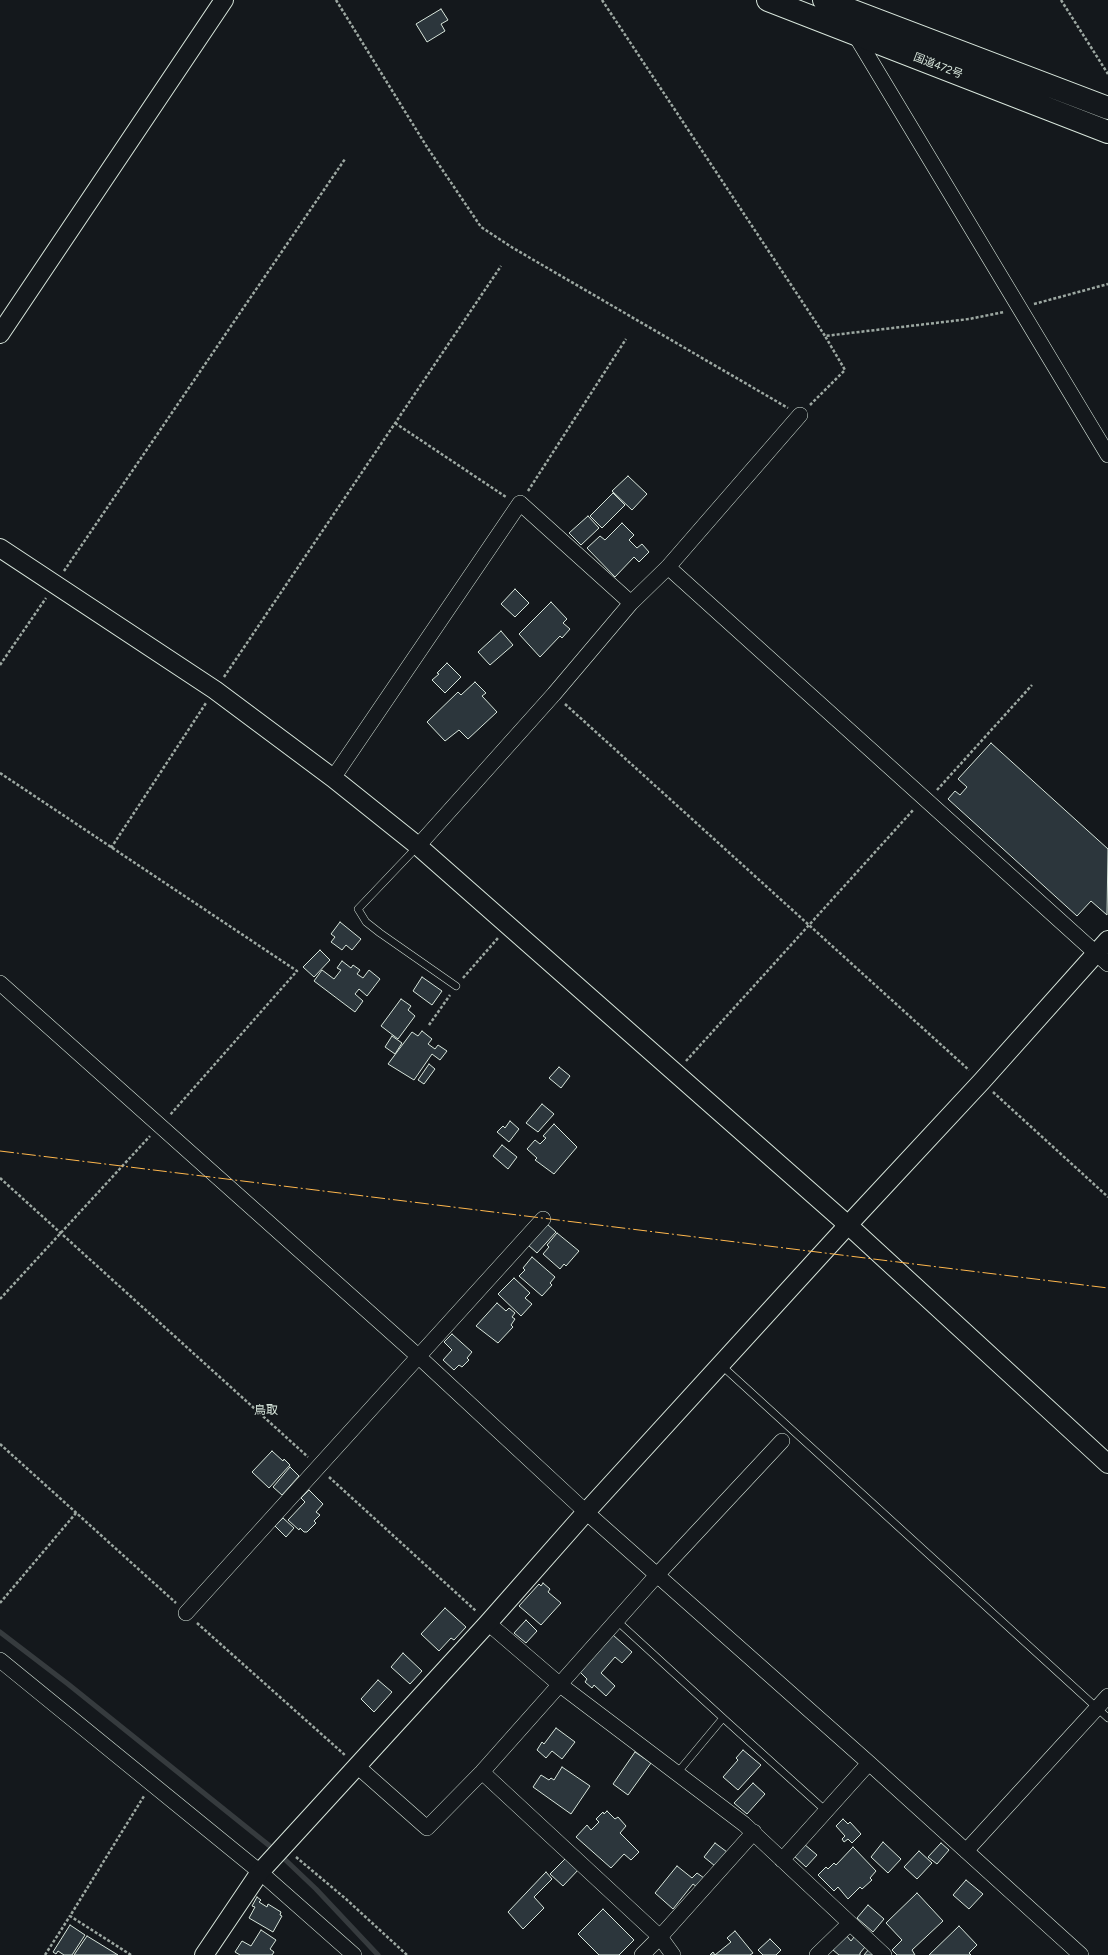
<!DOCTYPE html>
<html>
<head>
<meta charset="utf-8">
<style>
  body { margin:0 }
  canvas { display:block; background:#14181c }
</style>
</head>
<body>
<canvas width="1108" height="1955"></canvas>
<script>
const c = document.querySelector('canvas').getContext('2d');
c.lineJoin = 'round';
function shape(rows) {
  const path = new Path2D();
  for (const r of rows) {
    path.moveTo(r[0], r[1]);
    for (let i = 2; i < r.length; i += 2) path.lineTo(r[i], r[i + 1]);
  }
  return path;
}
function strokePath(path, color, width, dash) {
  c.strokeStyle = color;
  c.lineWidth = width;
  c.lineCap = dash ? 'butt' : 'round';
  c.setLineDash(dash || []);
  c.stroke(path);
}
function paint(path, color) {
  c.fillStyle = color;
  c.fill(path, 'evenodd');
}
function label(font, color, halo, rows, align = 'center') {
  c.font = font + ' Figtree,"Noto Sans JP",sans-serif';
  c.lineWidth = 3;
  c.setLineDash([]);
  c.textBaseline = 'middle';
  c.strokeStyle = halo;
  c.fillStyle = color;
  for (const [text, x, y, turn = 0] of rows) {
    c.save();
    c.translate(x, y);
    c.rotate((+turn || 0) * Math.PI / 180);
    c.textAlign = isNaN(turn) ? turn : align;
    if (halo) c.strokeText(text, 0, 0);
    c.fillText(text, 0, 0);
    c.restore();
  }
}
strokePath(shape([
  [0,1632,68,1684,276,1851,316,1889,378,1955]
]), '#363b3e', 5);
const building = shape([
  [441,9,448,20,441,24,445,31,427,42,416,24,441,9],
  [628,476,647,494,632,510,612,491,628,476],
  [613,493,625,505,602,528,590,516,613,493],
  [588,516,599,528,581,545,569,533,588,516],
  [622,523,634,535,629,540,637,548,642,544,649,552,639,562,634,557,615,577,587,548,600,536,605,540,622,523],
  [515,589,529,603,515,617,501,604,515,589],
  [551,602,567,619,563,623,570,629,562,638,560,636,540,657,519,634,551,602],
  [501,631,513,645,490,665,478,652,501,631],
  [447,663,461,677,445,693,432,680,439,674,437,673,447,663],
  [475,682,486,693,482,696,497,712,468,739,459,730,445,741,427,722,458,692,461,695,475,682],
  [991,743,1108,849,1107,915,1091,901,1077,916,948,799,955,791,960,795,967,787,958,779,991,743],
  [340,922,361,939,352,950,346,945,342,950,331,942,335,937,331,934,340,922],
  [320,950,330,960,314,977,303,967,320,950],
  [342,961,351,968,353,965,360,970,357,974,363,978,369,970,380,979,367,996,359,989,355,994,363,1001,355,1012,314,981,322,970,334,979,341,970,337,968,342,961],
  [422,977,442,991,432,1005,413,991,422,977],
  [401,999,411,1006,408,1010,415,1016,398,1039,381,1026,401,999],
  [422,1031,432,1039,428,1044,435,1049,438,1045,447,1051,440,1060,432,1054,414,1080,388,1064,412,1032,418,1036,422,1031],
  [392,1036,402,1043,395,1054,385,1047,392,1036],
  [429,1064,435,1069,424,1084,418,1080,429,1064],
  [559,1067,570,1076,561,1088,549,1078,559,1067],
  [542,1104,554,1114,538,1132,526,1123,542,1104],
  [510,1121,519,1129,509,1142,497,1132,503,1126,505,1128,510,1121],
  [554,1124,577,1147,554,1174,535,1160,537,1158,527,1149,535,1140,540,1144,546,1138,543,1136,554,1124],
  [502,1145,517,1157,508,1169,493,1156,502,1145],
  [547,1224,556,1232,537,1253,528,1245,547,1224],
  [557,1233,579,1251,566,1266,564,1264,560,1269,543,1254,549,1247,547,1245,557,1233],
  [532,1257,555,1277,550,1283,552,1285,542,1296,519,1276,525,1270,523,1268,532,1257],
  [514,1278,530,1293,525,1298,532,1304,521,1316,498,1294,514,1278],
  [497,1303,506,1311,509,1308,515,1313,512,1317,515,1319,511,1325,513,1327,498,1343,476,1326,497,1303],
  [452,1334,472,1352,467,1358,469,1360,462,1367,459,1365,454,1370,443,1360,452,1350,444,1342,452,1334],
  [272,1451,283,1461,284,1459,290,1465,269,1488,252,1472,272,1451],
  [290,1467,299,1476,282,1495,273,1487,290,1467],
  [309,1490,323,1504,316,1512,320,1515,314,1521,316,1523,307,1532,304,1532,300,1528,299,1530,288,1520,305,1502,301,1498,309,1490],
  [283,1518,294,1528,286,1537,275,1526,283,1518],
  [543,1583,550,1589,548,1592,561,1603,541,1625,519,1606,539,1584,541,1586,543,1583],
  [445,1608,466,1627,454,1640,451,1638,439,1651,421,1634,445,1608],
  [526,1620,537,1631,526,1643,514,1633,526,1620],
  [613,1635,632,1652,622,1663,615,1657,601,1673,615,1686,606,1696,594,1685,592,1688,585,1682,587,1679,580,1672,613,1635],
  [403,1653,422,1671,410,1684,391,1667,403,1653],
  [378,1680,392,1692,374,1712,361,1699,378,1680],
  [556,1728,575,1742,562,1759,552,1751,546,1758,537,1750,542,1742,544,1744,556,1728],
  [743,1750,761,1765,738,1790,723,1777,738,1760,736,1758,743,1750],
  [635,1752,651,1763,628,1795,613,1784,635,1752],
  [562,1767,590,1786,571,1814,533,1787,541,1775,549,1780,551,1778,554,1780,562,1767],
  [753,1783,765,1794,747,1814,734,1803,753,1783],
  [607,1811,615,1819,618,1817,626,1826,620,1833,639,1852,631,1860,624,1854,611,1868,576,1837,587,1825,591,1830,599,1822,596,1819,603,1812,604,1814,607,1811],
  [843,1819,848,1824,850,1822,861,1834,852,1843,848,1839,844,1842,842,1839,845,1836,836,1826,843,1819],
  [883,1842,901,1859,888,1873,871,1857,883,1842],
  [715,1843,727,1852,715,1866,704,1857,715,1843],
  [941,1843,949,1850,937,1864,928,1857,941,1843],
  [804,1844,817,1855,806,1867,793,1855,804,1844],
  [853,1847,876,1871,870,1878,872,1880,862,1889,860,1887,848,1899,838,1887,834,1891,818,1875,826,1867,828,1869,834,1863,836,1865,853,1847],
  [919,1851,932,1863,917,1879,904,1867,919,1851],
  [567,1857,579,1869,563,1886,550,1874,567,1857],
  [677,1866,692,1878,697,1873,704,1878,697,1887,693,1884,673,1909,655,1893,677,1866],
  [546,1872,552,1879,534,1897,544,1908,523,1929,508,1912,546,1872],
  [966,1880,983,1894,969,1909,953,1895,966,1880],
  [917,1893,943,1921,912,1950,915,1955,897,1955,892,1950,902,1940,886,1923,917,1893],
  [257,1897,261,1900,259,1902,267,1907,268,1904,281,1912,280,1915,282,1916,273,1932,249,1918,255,1907,252,1906,257,1897],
  [868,1905,884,1919,873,1932,857,1918,868,1905],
  [603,1909,634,1940,619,1955,599,1955,578,1934,603,1909],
  [70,1925,85,1935,72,1955,64,1955,58,1951,56,1954,53,1952,70,1925],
  [959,1926,977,1945,969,1953,971,1955,929,1955,959,1926],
  [261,1930,276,1940,270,1949,274,1952,272,1955,240,1955,235,1952,242,1941,251,1946,261,1930],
  [735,1931,753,1953,750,1955,710,1955,713,1952,715,1955,731,1942,727,1938,735,1931],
  [846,1935,851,1941,854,1937,865,1947,860,1953,860,1955,839,1955,833,1950,846,1935],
  [87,1936,118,1955,74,1955,87,1936],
  [770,1939,781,1950,776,1955,763,1955,758,1950,770,1939],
  [869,1949,875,1955,864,1955,869,1949]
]);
paint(building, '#2c363c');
strokePath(building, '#d8e6dc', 1);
const service = shape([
  [417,847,358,909,366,922,380,933,456,986],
  [721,1365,1108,1718],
  [616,1620,723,1718],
  [678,1772,723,1718,826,1811]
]);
const minor = shape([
  [854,33,1108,455],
  [668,567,1108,964],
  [333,778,520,503,631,603],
  [418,846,554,694,631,603,668,567,800,415],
  [0,983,418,1356,586,1512,869,1763,1081,1955],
  [186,1613,543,1219],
  [488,1623,559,1684,744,1824,884,1955],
  [0,1660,260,1872,354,1955],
  [357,1766,427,1828,482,1772,657,1575,782,1441],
  [482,1772,660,1937,673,1955],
  [966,1851,1108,1696],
  [782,1860,869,1763],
  [642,1955,660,1937,754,1832],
  [817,1955,849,1924]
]);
const tertiary = shape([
  [0,334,224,0],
  [0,548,215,690,333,778,418,846,848,1225,1108,1464],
  [204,1955,260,1872,488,1623,586,1512,848,1225,982,1081,1108,940]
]);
const trunk = shape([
  [768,0,1108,132],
  [824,0,1108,108]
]);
strokePath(service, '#d8e6dc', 8);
strokePath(minor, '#d8e6dc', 16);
strokePath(tertiary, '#d8e6dc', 20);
strokePath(trunk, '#d8e6dc', 24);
strokePath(shape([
  [336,0,427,147,481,227,513,248,788,408],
  [602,0,825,336,969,319,1004,312],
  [1061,0,1108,74],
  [1034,304,1108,284],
  [810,405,845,370,825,336],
  [395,423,506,497],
  [528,491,626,339],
  [64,571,345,159],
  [0,665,46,598],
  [224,677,501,266],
  [565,704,969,1070],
  [0,773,297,971,170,1115],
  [937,790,1032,685],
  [111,848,206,703],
  [463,978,498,938],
  [429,1025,450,995],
  [686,1061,914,809],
  [993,1092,1108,1197],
  [0,1178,308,1457],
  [0,1299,150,1136],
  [0,1444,176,1603],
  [329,1477,476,1611],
  [0,1603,76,1513],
  [197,1623,346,1756],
  [296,1857,346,1899,407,1955],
  [45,1955,70,1916],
  [131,1955,70,1916,144,1796]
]), '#9da8a2', 2.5, [3, 2]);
strokePath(service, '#14181c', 7);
strokePath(minor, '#14181c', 15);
strokePath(tertiary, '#14181c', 18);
strokePath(trunk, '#14181c', 22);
strokePath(shape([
  [0,1151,1108,1288]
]), '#ffb74d', 1, [14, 3, 2, 3]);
label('11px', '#d8e6dc', '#14181c', [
  ["国道472号",938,66,21]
]);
label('12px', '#d8e6dc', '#14181c', [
  ["鳥取",266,1410]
]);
</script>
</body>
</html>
